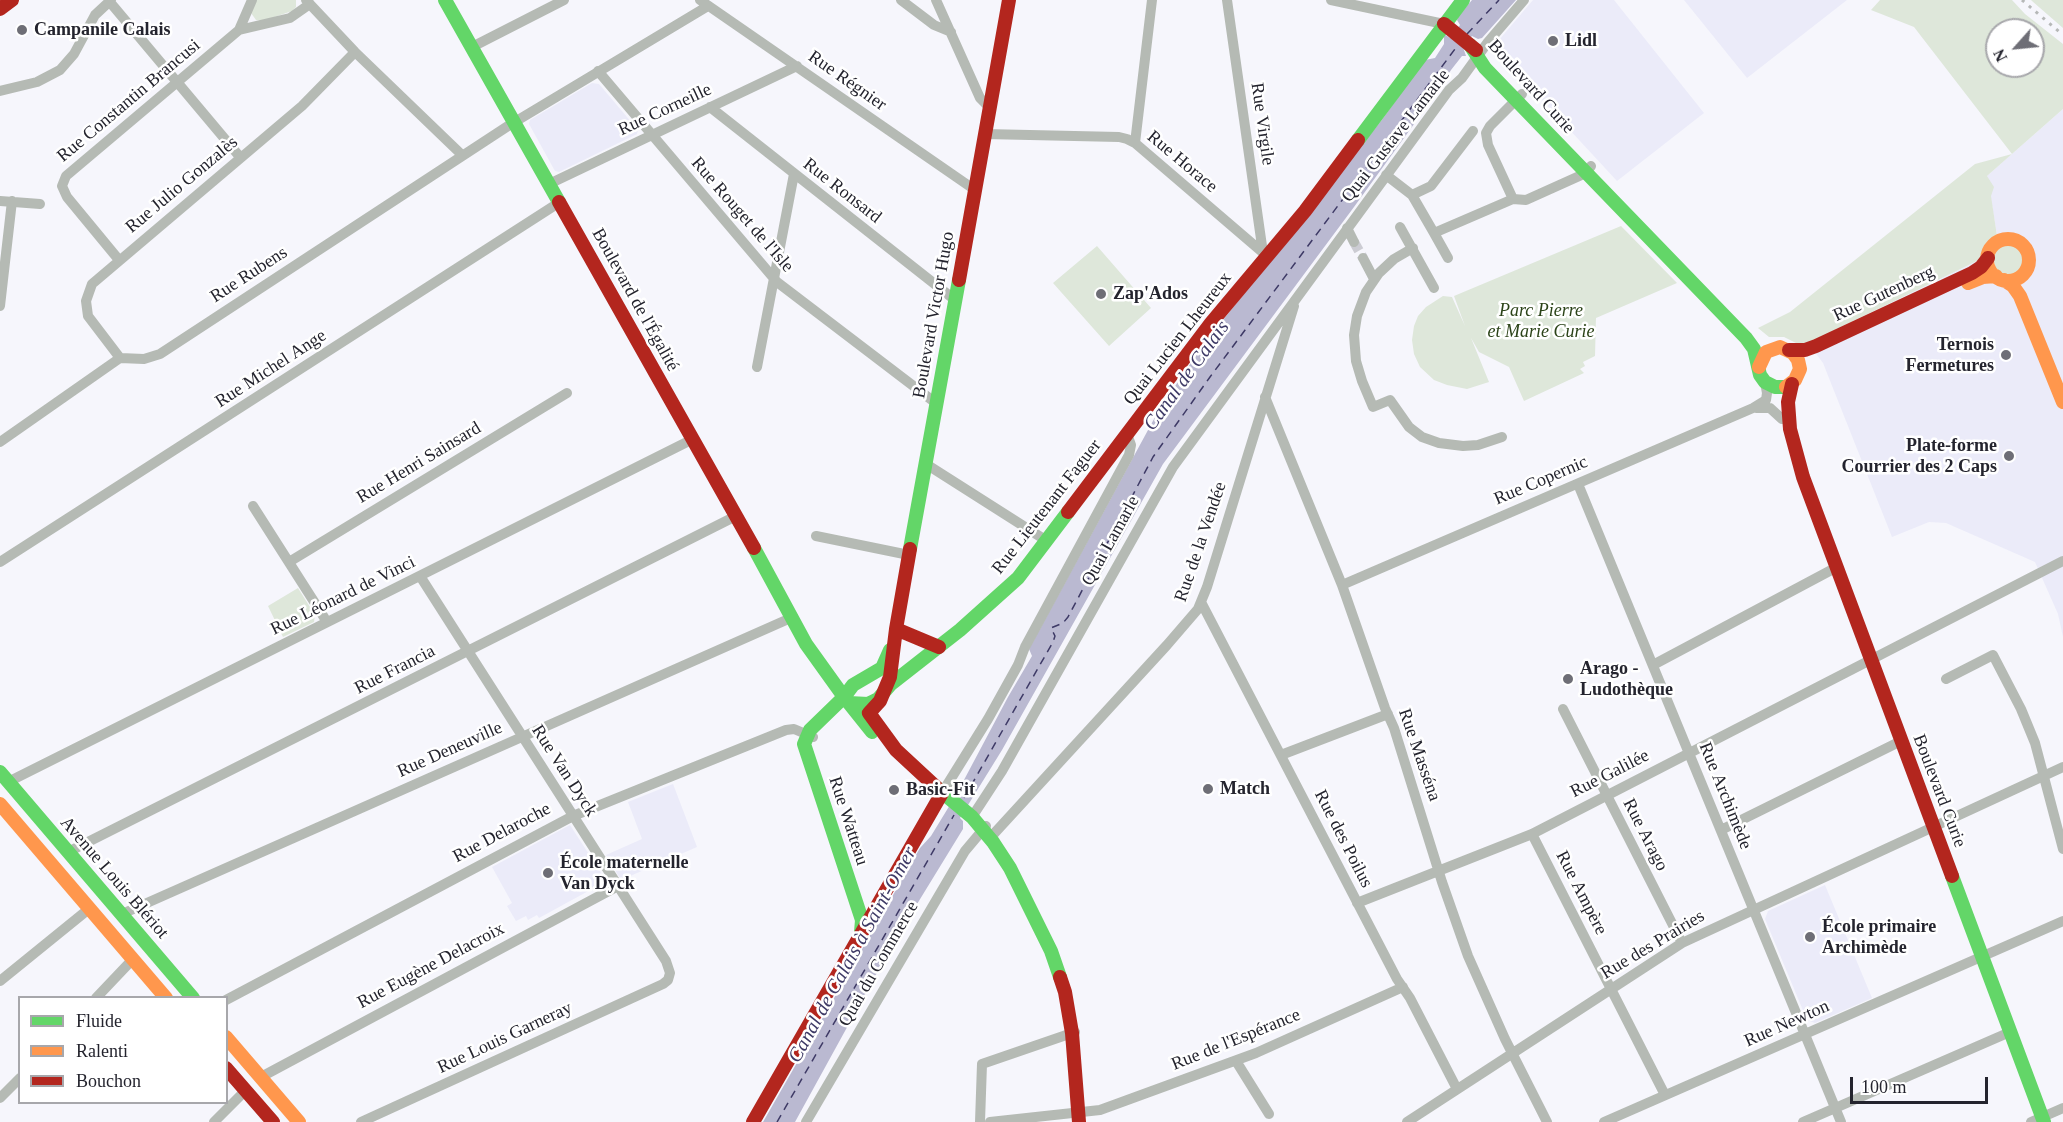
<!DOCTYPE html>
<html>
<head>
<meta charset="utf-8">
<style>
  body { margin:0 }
  #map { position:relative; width:2063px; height:1122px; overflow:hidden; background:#f6f6fc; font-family:"Times New Roman",serif }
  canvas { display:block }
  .legend { position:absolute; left:18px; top:996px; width:210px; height:108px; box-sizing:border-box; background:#fff; border:2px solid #a7a7ab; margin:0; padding:8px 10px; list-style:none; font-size:18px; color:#24242e }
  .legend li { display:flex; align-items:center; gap:12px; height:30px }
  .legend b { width:30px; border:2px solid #a7a7ab }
  .north { position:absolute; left:1985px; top:18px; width:60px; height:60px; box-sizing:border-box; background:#fff; border:2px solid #a7a7ab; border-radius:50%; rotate:243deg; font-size:16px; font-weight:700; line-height:24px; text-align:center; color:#24242e }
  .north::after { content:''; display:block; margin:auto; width:21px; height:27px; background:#6e6e76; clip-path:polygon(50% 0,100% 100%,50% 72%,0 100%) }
  .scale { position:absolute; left:1850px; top:1077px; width:138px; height:27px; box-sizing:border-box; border:3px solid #24242e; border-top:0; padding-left:8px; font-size:18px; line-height:21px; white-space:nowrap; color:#24242e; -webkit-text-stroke:4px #fff; paint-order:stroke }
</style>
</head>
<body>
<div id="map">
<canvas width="2063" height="1122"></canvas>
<ul class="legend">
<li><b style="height:8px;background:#63d668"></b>Fluide</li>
<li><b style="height:8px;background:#ff974d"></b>Ralenti</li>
<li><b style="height:8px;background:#b3261e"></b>Bouchon</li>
</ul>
<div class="north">N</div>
<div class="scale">100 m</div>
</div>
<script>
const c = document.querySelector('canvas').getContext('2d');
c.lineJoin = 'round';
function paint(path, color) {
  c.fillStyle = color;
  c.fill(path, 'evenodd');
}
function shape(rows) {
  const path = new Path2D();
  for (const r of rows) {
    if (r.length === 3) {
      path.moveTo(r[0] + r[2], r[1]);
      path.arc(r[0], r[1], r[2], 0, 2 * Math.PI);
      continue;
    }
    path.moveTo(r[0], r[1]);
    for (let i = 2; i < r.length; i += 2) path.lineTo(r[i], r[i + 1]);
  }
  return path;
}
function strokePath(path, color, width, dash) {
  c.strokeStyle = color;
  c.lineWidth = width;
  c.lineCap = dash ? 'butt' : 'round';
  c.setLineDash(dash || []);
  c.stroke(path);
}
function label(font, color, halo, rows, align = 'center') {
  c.font = font + ' "Times New Roman",serif';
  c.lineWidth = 5;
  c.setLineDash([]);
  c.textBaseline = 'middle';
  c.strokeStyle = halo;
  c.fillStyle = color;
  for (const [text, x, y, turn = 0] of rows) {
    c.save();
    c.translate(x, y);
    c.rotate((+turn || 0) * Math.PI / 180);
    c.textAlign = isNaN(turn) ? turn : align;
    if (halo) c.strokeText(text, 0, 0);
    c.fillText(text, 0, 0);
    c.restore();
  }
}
paint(shape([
  [1533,0,1614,0,1704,113,1617,181,1493,47],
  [1684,0,1847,0,1747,78],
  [592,83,599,84,638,130,637,134,559,172,555,171,529,124,530,120],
  [2063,109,2063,637,2058,614,2035,562,1946,523,1929,522,1892,537,1823,363,1808,343,1979,260,1986,244,1997,235,1987,176],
  [673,784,697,847,621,880,606,855,642,839,628,802],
  [570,825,605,879,603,883,539,918,537,915,528,920,526,916,516,921,507,906,512,903,492,867],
  [1825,885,1872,998,1815,1023,1807,1020,1765,919,1768,911]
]), '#ebebf9');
paint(shape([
  [256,0,296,0,296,7,292,11,263,21,256,20,251,13],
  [1880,0,2012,0,2025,14,2063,44,2063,109,1987,176,1994,187,1991,196,1997,236,1986,244,1979,260,1808,343,1798,344,1784,337,1769,337,1758,328,1790,312,1975,164,2012,154,1914,27,1871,10],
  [1997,30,2033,30,2033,66,1997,66],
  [2031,0,2063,0,2063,28,2032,1],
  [1621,226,1677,283,1596,318,1595,356,1583,362,1585,366,1580,369,1584,373,1524,401,1509,367,1479,352,1471,338,1489,382,1467,389,1447,385,1434,380,1420,367,1414,354,1412,340,1414,326,1418,316,1426,307,1443,296,1452,297,1465,326,1454,296],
  [2009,260,15],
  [1097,246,1151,308,1109,346,1053,283],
  [298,588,315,615,314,622,283,637,268,606]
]), '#dee7da');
paint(shape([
  [1472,0,1516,0,1482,38,1478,39,1472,36,1463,47,1466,56,1462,56,1451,70,1438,91,1354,207,1163,464,1002,750,960,818,963,821,963,829,895,940,795,1122,763,1122,920,848,931,836,956,795,1008,697,1032,656,1029,649,1160,408,1204,344,1381,121,1425,60,1435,58,1444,44,1444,34,1450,38,1460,25,1457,20,1458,17]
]), '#bab9d1');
strokePath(shape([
  [1467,34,1499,0],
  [964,798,1053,642,1055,636,1051,628,1063,623,1068,617,1153,457,1210,377,1458,45],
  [777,1122,954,815]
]), '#3e3a66', 1.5, [8, 6]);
strokePath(shape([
  [1354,242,1363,258]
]), '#ccccd3', 10, [10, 5]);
strokePath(shape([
  [306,0,355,52,462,155],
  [700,0,975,190],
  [901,0,934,25,951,32],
  [936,0,980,98,989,107],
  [1227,0,1263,253],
  [1331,0,1444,24],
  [109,1,240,157],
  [239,30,252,0],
  [472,47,564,0],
  [598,71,777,282,937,404],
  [0,91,37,82,60,70,74,54,95,15,111,0],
  [710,107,955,300],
  [985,134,1119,137,1127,139,1135,143,1268,257],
  [1135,143,1152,0],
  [1386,175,1412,195,1431,186,1473,131],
  [549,184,797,66],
  [1412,195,1434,233,1513,199,1526,200,1586,173,1591,166],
  [1513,199,1488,145,1486,133,1490,126,1522,94],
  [0,201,40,204],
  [1400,227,1434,288],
  [1347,228,1354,242],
  [1434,233,1448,258],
  [1413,248,1394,259,1379,273,1366,292,1357,316,1354,335,1356,361,1362,381,1373,407,1390,400,1409,427,1422,437,1439,443,1463,446,1478,445,1502,437],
  [1363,258,1374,279],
  [119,260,67,197,62,186,66,176,239,30,290,18,310,4],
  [0,306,12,201],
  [120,358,88,316,86,301,92,284,302,106,355,52],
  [757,367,794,174],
  [1265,397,1342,585,1385,708,1394,728,1442,882,1468,956,1505,1039,1547,1122],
  [1756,408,1770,408,1782,419],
  [0,442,120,358,144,359,160,354,508,126,708,6],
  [926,464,1047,541],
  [1578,484,1841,1122],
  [253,506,327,622],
  [816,536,909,555],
  [0,562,560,202],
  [289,562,567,393],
  [1342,585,1753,408,1766,400,1767,393,1765,382],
  [1201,602,1397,979,1410,998,1457,1089],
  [1653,665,1837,567],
  [1946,679,1993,655,2021,709,2035,743,2063,849],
  [1563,709,1682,943],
  [1281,755,1388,714],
  [8,782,693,439],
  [942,793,988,719,1018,665,1025,647,1129,455,1131,445,1127,434],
  [972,817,1002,771,1173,467,1449,90,1462,78,1488,42,1524,0],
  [1721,830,1901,741],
  [1532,834,1665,1095],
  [990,838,1167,645,1198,609,1207,587,1294,306],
  [68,852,736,516],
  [1357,903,1532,834,2063,561],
  [122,914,793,617],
  [0,981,90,908],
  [96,998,133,959],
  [226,1000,573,816,786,730,794,729,813,737],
  [1236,1061,1269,1114],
  [261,1077,618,886],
  [0,1098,20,1078],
  [214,1122,246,1090],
  [361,1122,663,984,668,980,670,973,666,961,420,576],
  [806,1122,965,851,986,826],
  [980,1122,982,1064,1075,1032],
  [990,1122,1100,1110,1256,1053,1403,987],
  [1407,1122,1682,943,2063,767],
  [1604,1122,2063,921],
  [1803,1122,2010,1032],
  [2031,1122,2063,1108]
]), '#b5bab4', 10);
strokePath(shape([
  [445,0,559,202],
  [1470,45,1485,68,1746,338,1754,349,1760,375,1765,382,1775,387,1786,387],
  [1358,140,1463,0],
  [754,548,806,644,844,697,810,730,804,744,862,920,861,932],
  [910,549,959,280],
  [849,703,868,704,878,699,891,684,960,630,1018,578,1068,512],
  [872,732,844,697,853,685,882,668,890,650],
  [0,772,193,998],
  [937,788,972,817,993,842,1010,868,1051,951,1060,977],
  [1952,876,2044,1122]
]), '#63d668', 14);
strokePath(shape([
  [2008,260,21],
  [2004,280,2013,286,2020,296,2063,402],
  [1968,283,1983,277,1996,276],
  [1759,367,1766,352,1780,347,1793,353,1798,360,1800,369,1795,380,1786,387],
  [0,804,166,998],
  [226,1037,299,1122]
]), '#ff974d', 14);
strokePath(shape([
  [0,9,12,0],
  [1444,24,1476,50],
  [559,202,754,548],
  [959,280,1009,0],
  [1789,350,1805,350,1816,346,1972,273,1981,267,1988,258],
  [1792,384,1788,402,1790,429,1803,477,1952,876],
  [1068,512,1211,323,1305,211,1358,140],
  [910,549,896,629,890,677,880,701,869,713,896,750,937,788],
  [896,629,939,647],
  [1060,977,1065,992,1072,1033,1079,1122],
  [226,1068,273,1122],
  [753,1122,942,793]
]), '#b3261e', 14);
strokePath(shape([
  [2022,0,2063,35]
]), '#b6b8b8', 3, [3, 6]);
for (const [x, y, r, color] of [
  [22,30,6,"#6e6e76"],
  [1553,41,6,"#6e6e76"],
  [1101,294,6,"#6e6e76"],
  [2006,355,6,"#6e6e76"],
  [2009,456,6,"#6e6e76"],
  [1568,679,6,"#6e6e76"],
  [1208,789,6,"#6e6e76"],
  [894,790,6,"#6e6e76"],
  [548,873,6,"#6e6e76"],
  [1810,937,6,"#6e6e76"]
]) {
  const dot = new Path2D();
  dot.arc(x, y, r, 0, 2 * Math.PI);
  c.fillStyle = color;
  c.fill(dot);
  strokePath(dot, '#fff', 2);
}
label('bold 18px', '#24242e', '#fff', [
  ["Campanile Calais",34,30],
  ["Lidl",1565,41],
  ["Zap'Ados",1113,294],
  ["Ternois",1994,345,"right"],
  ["Fermetures",1994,366,"right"],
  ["Plate-forme",1997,446,"right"],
  ["Courrier des 2 Caps",1997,467,"right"],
  ["Arago -",1580,669],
  ["Ludothèque",1580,690],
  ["Match",1220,789],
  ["Basic-Fit",906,790],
  ["École maternelle",560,863],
  ["Van Dyck",560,884],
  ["École primaire",1822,927],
  ["Archimède",1822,948]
], 'left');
label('18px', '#24242e', '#fff', [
  ["Rue Régnier",847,81,35],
  ["Boulevard Curie",1531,87,48],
  ["Rue Constantin Brancusi",129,101,-40],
  ["Rue Corneille",665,110,-25],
  ["Rue Virgile",1262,124,82],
  ["Quai Gustave Lamarle",1396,136,-52],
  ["Rue Horace",1182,162,40],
  ["Rue Julio Gonzalès",182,185,-40],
  ["Rue Ronsard",842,191,38],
  ["Rue Rouget de l'Isle",742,215,49],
  ["Rue Rubens",249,275,-33],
  ["Rue Gutenberg",1884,294,-25],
  ["Boulevard de l'Égalité",635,300,61],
  ["Boulevard Victor Hugo",934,315,-80],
  ["Quai Lucien Lheureux",1178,339,-52],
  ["Rue Michel Ange",271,369,-33],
  ["Rue Henri Sainsard",419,463,-31],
  ["Rue Copernic",1541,481,-23],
  ["Rue Lieutenant Faguer",1047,507,-52],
  ["Quai Lamarle",1111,541,-61],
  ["Rue de la Vendée",1201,542,-71],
  ["Rue Léonard de Vinci",343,596,-26],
  ["Rue Francia",395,670,-27],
  ["Rue Deneuville",450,750,-24],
  ["Rue Masséna",1419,755,71],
  ["Rue Van Dyck",564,771,57],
  ["Rue Galilée",1610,774,-27],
  ["Boulevard Curie",1939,791,69],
  ["Rue Archimède",1725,796,68],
  ["Rue Watteau",848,821,72],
  ["Rue Delaroche",502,833,-28],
  ["Rue Arago",1645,835,63],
  ["Rue des Poilus",1343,839,63],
  ["Avenue Louis Blériot",114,878,49],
  ["Rue Ampère",1581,893,63],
  ["Rue des Prairies",1653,945,-31],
  ["Quai du Commerce",879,964,-60],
  ["Rue Eugène Delacroix",431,966,-28],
  ["Rue Newton",1787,1024,-24],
  ["Rue Louis Garneray",505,1038,-25],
  ["Rue de l'Espérance",1236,1040,-22]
]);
label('italic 18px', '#2b4318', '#fff', [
  ["Parc Pierre",1541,311],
  ["et Marie Curie",1541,332]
]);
label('italic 20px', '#3e3a66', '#fff', [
  ["Canal de Calais",1187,376,-54],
  ["Canal de Calais à Saint-Omer",853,955,-61]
]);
</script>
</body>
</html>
